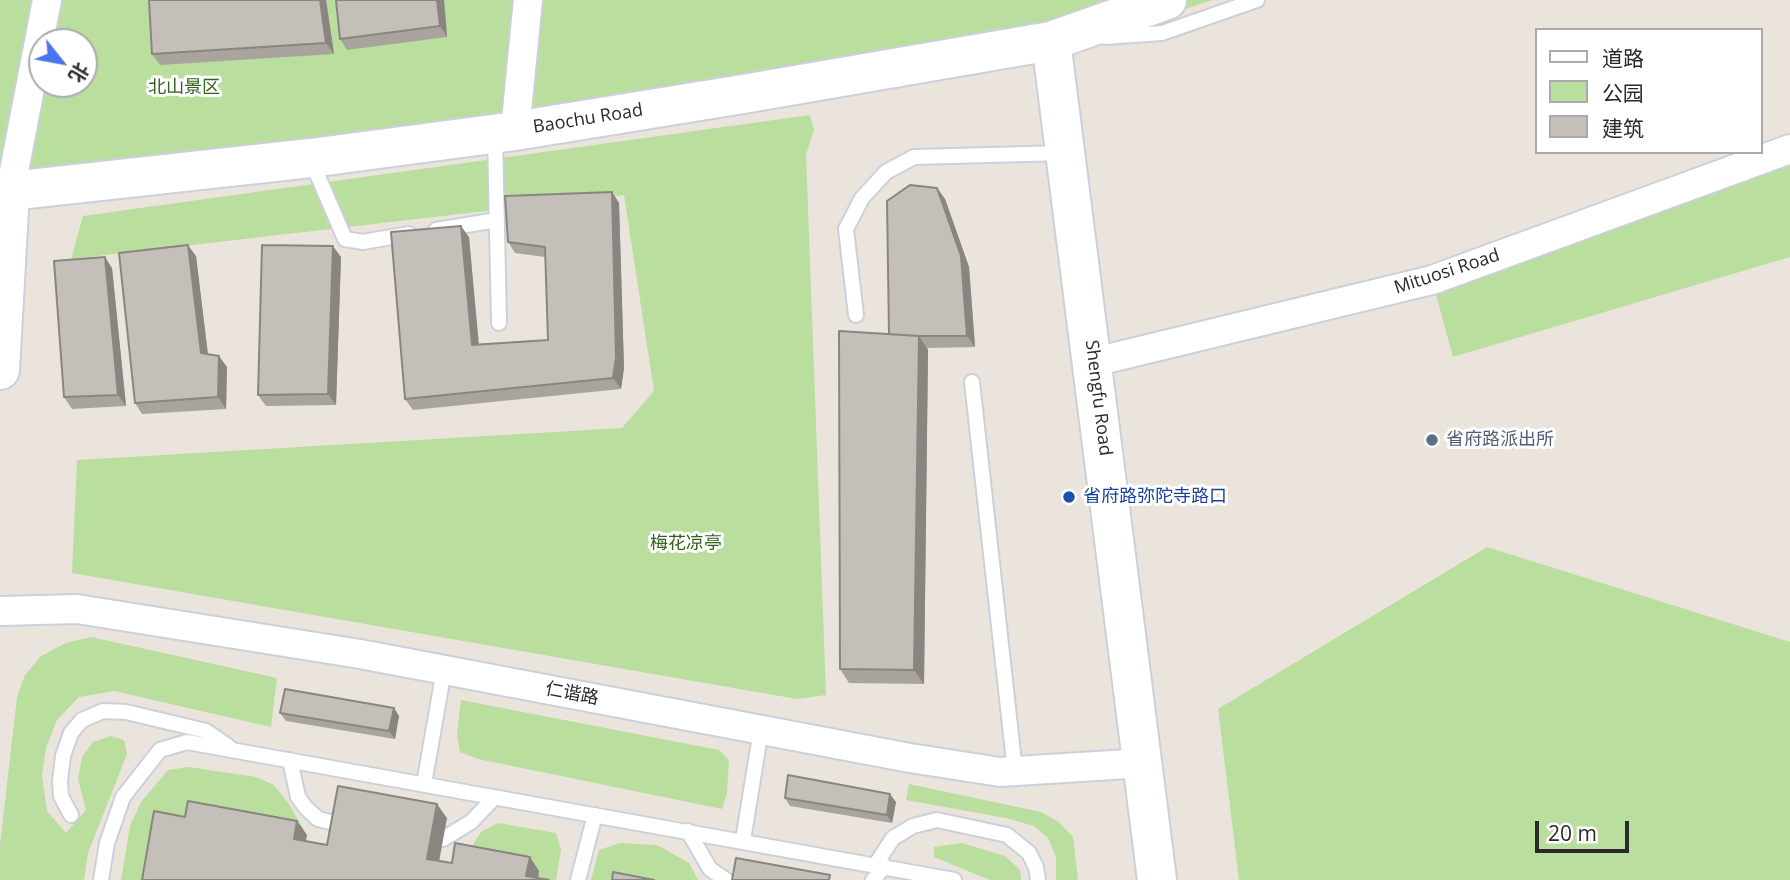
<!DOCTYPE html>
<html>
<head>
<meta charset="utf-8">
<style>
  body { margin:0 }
  #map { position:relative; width:1790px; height:880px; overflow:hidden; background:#ebe4dd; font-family:"Open Sans","Noto Sans SC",sans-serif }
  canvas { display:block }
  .legend { position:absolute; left:1535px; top:28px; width:228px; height:126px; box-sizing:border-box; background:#fff; border:2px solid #aaa; margin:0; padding:9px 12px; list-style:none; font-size:21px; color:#2a2a2a }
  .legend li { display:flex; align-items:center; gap:14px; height:35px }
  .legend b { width:35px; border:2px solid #aaa }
  .north { position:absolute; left:28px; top:28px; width:70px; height:70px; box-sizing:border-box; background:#fff; border:2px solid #aaa; border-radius:50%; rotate:121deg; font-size:19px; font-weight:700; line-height:28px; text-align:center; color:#2a2a2a }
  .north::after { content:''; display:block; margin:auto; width:24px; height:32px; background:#4975ec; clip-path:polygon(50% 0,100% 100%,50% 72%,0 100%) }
  .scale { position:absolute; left:1535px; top:821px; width:94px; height:32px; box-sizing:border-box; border:4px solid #2a2a2a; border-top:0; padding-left:9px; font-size:21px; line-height:24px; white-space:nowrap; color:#2a2a2a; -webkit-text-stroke:5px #fff; paint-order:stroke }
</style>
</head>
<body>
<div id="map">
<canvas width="1790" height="880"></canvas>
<ul class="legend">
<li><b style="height:9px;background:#fff"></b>道路</li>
<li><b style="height:19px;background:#b9de9d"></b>公园</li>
<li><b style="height:19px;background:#c4bfb8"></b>建筑</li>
</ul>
<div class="north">北</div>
<div class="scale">20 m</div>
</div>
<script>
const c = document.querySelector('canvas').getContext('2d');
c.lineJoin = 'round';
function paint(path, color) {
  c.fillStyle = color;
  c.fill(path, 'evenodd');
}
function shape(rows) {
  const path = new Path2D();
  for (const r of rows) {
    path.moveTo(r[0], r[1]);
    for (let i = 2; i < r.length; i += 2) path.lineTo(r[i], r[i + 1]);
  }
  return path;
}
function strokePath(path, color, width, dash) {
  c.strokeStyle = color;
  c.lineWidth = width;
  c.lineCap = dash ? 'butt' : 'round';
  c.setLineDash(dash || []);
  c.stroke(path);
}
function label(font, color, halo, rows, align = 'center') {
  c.font = font + ' "Open Sans","Noto Sans SC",sans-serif';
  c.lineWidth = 6;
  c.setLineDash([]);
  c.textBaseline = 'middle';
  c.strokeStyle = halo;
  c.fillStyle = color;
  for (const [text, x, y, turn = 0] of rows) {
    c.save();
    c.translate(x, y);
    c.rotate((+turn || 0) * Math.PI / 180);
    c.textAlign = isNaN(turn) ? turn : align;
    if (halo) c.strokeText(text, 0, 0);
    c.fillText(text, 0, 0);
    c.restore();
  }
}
paint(shape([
  [0,0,1213,0,1103,35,715,118,533,146,0,193],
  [42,42,84,42,84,84,42,84],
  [810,115,814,130,806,154,826,695,797,699,72,573,77,460,622,428,654,391,624,195,71,259,83,216],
  [1790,149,1790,257,1453,357,1432,280],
  [1487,547,1790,642,1790,880,1239,880,1218,709],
  [91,637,277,678,271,727,114,691,79,697,57,720,46,748,42,775,47,811,66,833,86,810,78,779,82,757,93,742,111,736,124,740,127,754,88,853,84,880,0,880,0,845,17,697,25,675,41,656,66,643],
  [461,700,719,750,729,760,727,793,722,809,478,759,460,752,457,735],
  [189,767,256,777,274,785,289,804,307,835,198,815,154,880,121,880,130,826,141,802,168,770],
  [909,784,1041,812,1059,822,1073,837,1078,880,1056,880,1056,857,1048,838,1034,826,1006,818,906,800],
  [498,823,556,833,561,850,556,880,538,880,465,857,481,832],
  [620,843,657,845,689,863,698,880,591,880,599,850],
  [962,843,1005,856,1020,870,1021,880,990,880,934,857,934,847]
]), '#b9de9d');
const lane = shape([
  [1105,37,1162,33,1257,0],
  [495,135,499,323],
  [311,160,345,239,363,242,409,234],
  [436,230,497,220],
  [856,315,846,229,862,198,886,172,914,157,1064,153],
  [972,382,1015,771],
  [290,760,298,797,306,808,318,819,343,825],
  [424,784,444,670],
  [71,815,61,796,60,781,63,756,71,733,82,720,103,711,126,712,206,731,229,747],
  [688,831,710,869,726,880],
  [443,839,471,822,495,797],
  [743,840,761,730],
  [876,864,893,838,913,826,937,820,1007,835,1029,853,1036,867,1038,880],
  [101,880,107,843,123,797,160,750,187,742,954,880],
  [578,880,595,815],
  [873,880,885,866]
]);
const street = shape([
  [515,131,528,0],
  [10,192,47,0],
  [1094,362,1432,280,1790,149],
  [0,611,77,609,360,654,910,758,1000,772,1145,763]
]);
const secondary = shape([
  [1051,41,1157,880],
  [0,192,311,158,515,131,743,94,1051,41,1167,0],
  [0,370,10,192]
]);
strokePath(lane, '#cbd0db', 18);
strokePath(street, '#cbd0db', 32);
strokePath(secondary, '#cbd0db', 42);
strokePath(lane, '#fff', 14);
strokePath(street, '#fff', 28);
strokePath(secondary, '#fff', 38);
paint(shape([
  [149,0,326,0,334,54,160,65,152,54],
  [444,0,447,37,347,50,340,39],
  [937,188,945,199,969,267,975,347,927,348,928,350,924,684,849,683,840,669,889,334],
  [612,192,619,203,624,368,621,389,413,410,405,399,469,237,478,344,548,340,545,257,515,253,508,242],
  [196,256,208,354,227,367,226,409,142,414,135,403],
  [341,257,336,405,266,406,258,395],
  [112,268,126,406,72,409,64,397],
  [394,708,399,716,395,739,286,721,280,713],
  [785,798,896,802,892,823,790,806]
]), '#a9a49e');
paint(shape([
  [320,0,326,0,334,54,326,43],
  [437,0,444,0,447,37,440,26],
  [937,188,945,199,969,267,975,347,967,336],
  [612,192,619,203,624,368,621,389,613,378],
  [461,226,469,237,480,356,472,345],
  [188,245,196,256,209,364,201,353],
  [333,246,341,257,336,405,328,394],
  [105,257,112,268,126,406,118,395],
  [919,336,928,350,924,684,914,670],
  [219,356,227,367,226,409,218,397],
  [394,708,399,716,395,739,389,731],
  [890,794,896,802,892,823,887,815],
  [437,804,447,818,437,873,427,859],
  [297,821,307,835,304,853,294,839],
  [530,857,539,871,538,880,526,876]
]), '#898681');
const building = shape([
  [149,0,320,0,326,43,152,54,149,0],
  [336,0,437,0,440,26,340,39,336,0],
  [910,185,937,188,961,256,967,336,919,336,889,334,887,201,910,185],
  [612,192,616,357,613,378,405,399,391,232,461,226,472,345,548,340,545,247,508,242,505,196,612,192],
  [188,245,201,353,219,356,218,397,135,403,119,253,188,245],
  [262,245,333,246,328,394,258,395,262,245],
  [105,257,118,395,64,397,54,261,105,257],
  [839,331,919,336,914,670,840,669,839,331],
  [285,689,394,708,389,731,280,713,285,689],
  [788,775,890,794,887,815,785,798,788,775],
  [338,786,437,804,427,859,452,863,455,843,530,857,526,876,549,880,142,880,154,811,185,817,188,801,297,821,294,839,327,845,338,786],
  [736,858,830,875,829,880,732,880,736,858],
  [613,872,654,880,612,880,613,872]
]);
paint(building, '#c4bfb8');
strokePath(building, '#898681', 2);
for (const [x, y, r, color] of [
  [1432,440,7,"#5c6f8a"],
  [1069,497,7,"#1a4fb4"]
]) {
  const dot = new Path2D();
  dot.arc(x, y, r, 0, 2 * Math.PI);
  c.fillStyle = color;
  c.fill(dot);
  strokePath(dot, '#fff', 2.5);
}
label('18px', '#33621f', '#fff', [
  ["北山景区",184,88],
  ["梅花凉亭",686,544]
]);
label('18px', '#2a2a2a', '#fff', [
  ["Baochu Road",588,119,-9],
  ["Mituosi Road",1447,272,-18],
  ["Shengfu Road",1098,398,83],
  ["仁谐路",572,694,11]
]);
label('18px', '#4e5e75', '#fff', [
  ["省府路派出所",1446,440]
], 'left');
label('18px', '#164399', '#fff', [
  ["省府路弥陀寺路口",1083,497]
], 'left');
</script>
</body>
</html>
